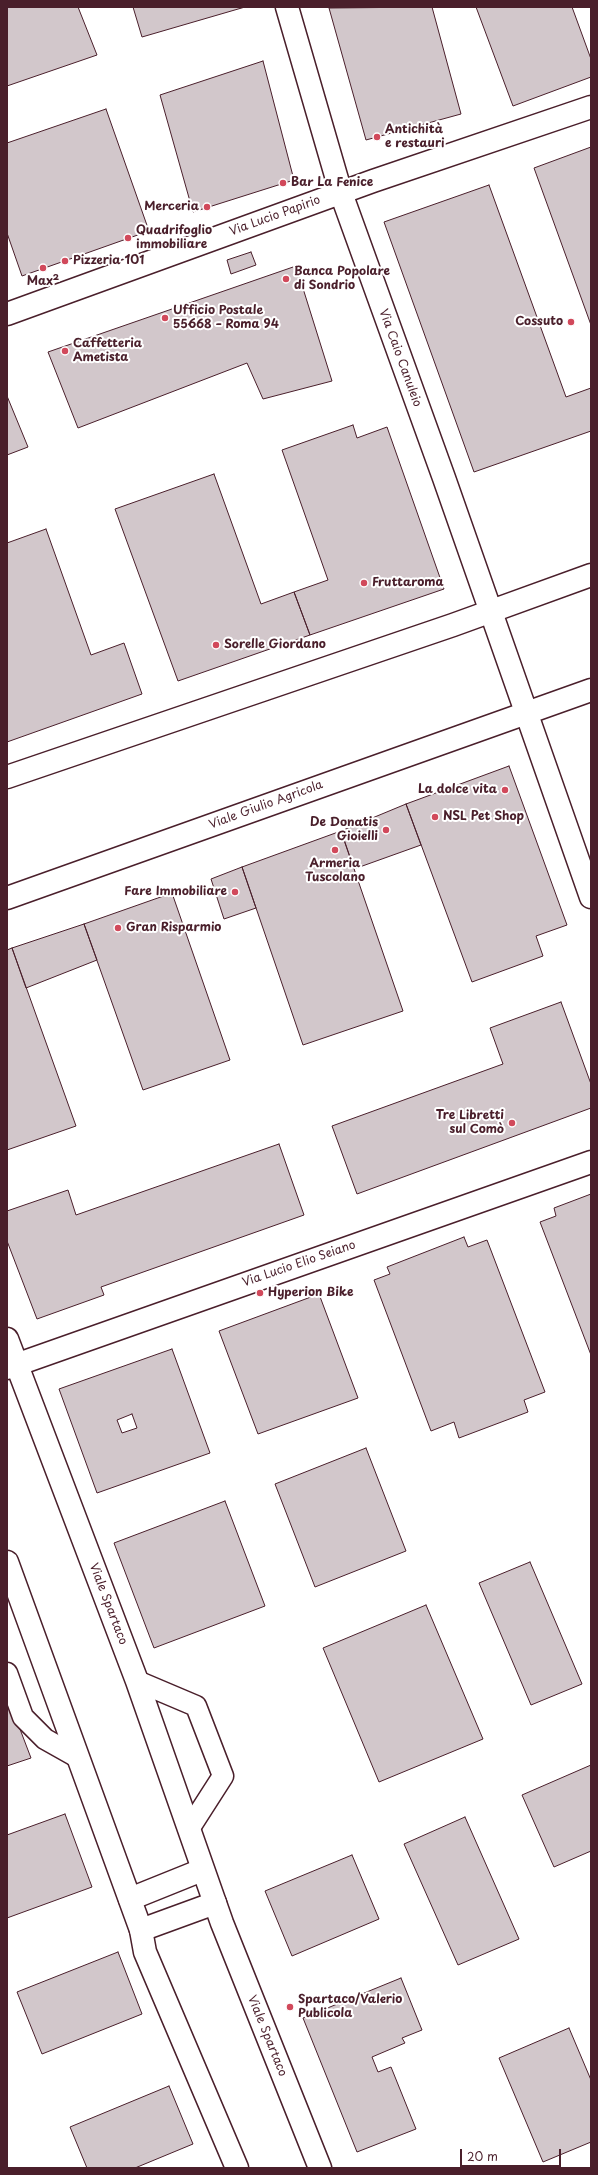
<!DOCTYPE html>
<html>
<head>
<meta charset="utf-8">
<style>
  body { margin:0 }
  #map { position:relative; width:598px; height:2175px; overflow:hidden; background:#fff; font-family:"Playpen Sans",sans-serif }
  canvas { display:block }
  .frame { position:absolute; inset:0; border:8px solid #4a1f2b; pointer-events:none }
  .scale { position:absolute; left:460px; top:2149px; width:101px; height:18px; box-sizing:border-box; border:2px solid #4a1f2b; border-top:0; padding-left:5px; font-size:12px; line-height:14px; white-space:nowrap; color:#4a1f2b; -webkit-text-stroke:3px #fff; paint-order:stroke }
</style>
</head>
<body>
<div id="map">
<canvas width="598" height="2175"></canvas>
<div class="frame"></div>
<div class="scale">20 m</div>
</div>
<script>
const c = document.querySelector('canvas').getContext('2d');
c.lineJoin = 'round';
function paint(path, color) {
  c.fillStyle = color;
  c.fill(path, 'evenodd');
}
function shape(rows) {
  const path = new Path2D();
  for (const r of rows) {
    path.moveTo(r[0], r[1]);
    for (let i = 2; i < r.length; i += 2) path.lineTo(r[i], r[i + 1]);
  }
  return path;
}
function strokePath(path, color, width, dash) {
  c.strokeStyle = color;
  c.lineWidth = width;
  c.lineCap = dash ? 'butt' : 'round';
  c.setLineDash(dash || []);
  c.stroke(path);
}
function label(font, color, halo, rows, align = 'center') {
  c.font = font + ' "Playpen Sans",sans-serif';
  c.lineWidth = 4;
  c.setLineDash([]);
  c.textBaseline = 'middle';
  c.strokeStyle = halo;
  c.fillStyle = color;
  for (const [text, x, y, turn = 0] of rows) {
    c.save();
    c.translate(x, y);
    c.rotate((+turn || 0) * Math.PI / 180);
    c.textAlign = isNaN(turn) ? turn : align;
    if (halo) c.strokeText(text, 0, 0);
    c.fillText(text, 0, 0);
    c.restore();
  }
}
const building = shape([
  [7,7,78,7,97,55,7,86,7,7],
  [133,7,245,7,142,37,133,7],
  [432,7,461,114,366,140,329,8,432,7],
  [476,7,572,7,591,59,591,77,513,106,476,7],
  [263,61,294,180,193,212,160,95,263,61],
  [106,109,149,231,22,276,7,233,7,143,106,109],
  [591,147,591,325,534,168,591,147],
  [489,185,566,397,591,388,591,431,474,472,384,222,489,185],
  [251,252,256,265,231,274,227,260,251,252],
  [296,266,332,381,263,399,247,363,78,428,48,352,296,266],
  [7,396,28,447,7,455,7,396],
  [353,425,357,438,387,427,444,589,310,635,294,592,328,580,282,450,353,425],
  [214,474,261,604,294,592,310,635,178,681,115,509,214,474],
  [46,529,91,655,124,643,142,694,7,742,7,543,46,529],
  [509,766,567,925,536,936,543,956,472,982,406,804,509,766],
  [406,804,421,845,354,869,341,831,406,804],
  [341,831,403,1011,303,1045,242,867,341,831],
  [242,867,256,908,224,919,211,879,242,867],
  [172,893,230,1060,143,1090,84,924,172,893],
  [84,924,97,960,26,988,12,948,84,924],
  [12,948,76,1126,7,1150,7,950,12,948],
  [561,1002,591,1084,591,1108,357,1194,332,1126,503,1064,490,1028,561,1002],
  [279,1144,304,1215,101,1287,104,1295,37,1319,7,1241,7,1211,68,1190,76,1215,279,1144],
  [591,1194,591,1355,540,1222,556,1216,554,1208,591,1194],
  [464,1237,468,1247,487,1240,545,1392,524,1400,528,1412,459,1438,454,1422,431,1431,374,1280,390,1274,387,1267,464,1237],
  [319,1294,358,1398,258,1434,219,1331,319,1294],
  [172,1349,210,1453,97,1493,59,1389,172,1349],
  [132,1414,137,1428,122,1433,117,1420,132,1414],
  [366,1448,406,1551,315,1587,275,1484,366,1448],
  [225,1501,265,1606,154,1648,114,1543,225,1501],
  [530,1562,582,1684,531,1705,479,1583,530,1562],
  [426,1605,483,1739,379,1782,323,1648,426,1605],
  [7,1695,31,1758,7,1766,7,1695],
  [591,1765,591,1851,554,1867,522,1795,591,1765],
  [65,1814,92,1887,7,1918,7,1835,65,1814],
  [465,1817,519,1939,458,1965,404,1844,465,1817],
  [352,1855,379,1919,292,1956,265,1891,352,1855],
  [118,1952,142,2014,42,2054,17,1992,118,1952],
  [401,1978,422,2030,402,2038,405,2043,372,2057,378,2072,391,2067,416,2129,357,2152,303,2018,401,1978],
  [569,2028,591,2080,591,2142,543,2162,499,2058,569,2028],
  [169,2086,193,2144,135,2168,87,2168,70,2127,169,2086]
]);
paint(building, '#d2c7cb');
strokePath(building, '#4a1f2b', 1);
const lane = shape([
  [7,1673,23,1717,45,1739,77,1757],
  [137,1681,196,1706,223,1776,189,1829]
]);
const street = shape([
  [287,7,341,193,444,478,591,897],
  [7,314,373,181,591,107],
  [7,777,453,625,591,575],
  [7,898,591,690],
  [7,1368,591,1162],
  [130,1899,202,1870],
  [141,1930,215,1903]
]);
const secondary = shape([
  [7,1339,137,1681,222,1923,320,2168],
  [7,1562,141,1930,145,1952,237,2168]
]);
strokePath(lane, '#4a1f2b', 23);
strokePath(street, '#4a1f2b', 25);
strokePath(secondary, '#4a1f2b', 25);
strokePath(lane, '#fff', 20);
strokePath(street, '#fff', 22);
strokePath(secondary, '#fff', 22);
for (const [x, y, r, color] of [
  [377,137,4,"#d1495b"],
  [283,183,4,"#d1495b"],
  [207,207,4,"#d1495b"],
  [128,238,4,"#d1495b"],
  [65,261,4,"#d1495b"],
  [43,268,4,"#d1495b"],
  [286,279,4,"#d1495b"],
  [165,318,4,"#d1495b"],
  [571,322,4,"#d1495b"],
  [65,351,4,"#d1495b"],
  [364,583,4,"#d1495b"],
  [216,645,4,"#d1495b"],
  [505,790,4,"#d1495b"],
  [435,817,4,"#d1495b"],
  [386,830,4,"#d1495b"],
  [335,850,4,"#d1495b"],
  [235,892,4,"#d1495b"],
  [118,928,4,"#d1495b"],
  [512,1123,4,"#d1495b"],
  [260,1293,4,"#d1495b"],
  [290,2007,4,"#d1495b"]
]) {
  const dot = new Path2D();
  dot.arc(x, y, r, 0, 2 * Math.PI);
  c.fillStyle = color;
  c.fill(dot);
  strokePath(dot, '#fff', 1.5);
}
label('bold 12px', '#4a1f2b', '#fff', [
  ["Antichità",385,130],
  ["e restauri",385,144],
  ["Bar La Fenice",291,183],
  ["Merceria",199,207,"right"],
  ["Quadrifoglio",136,231],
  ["immobiliare",136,245],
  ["Pizzeria 101",73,261],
  ["Banca Popolare",294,272],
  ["di Sondrio",294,286],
  ["Max²",43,282,"center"],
  ["Ufficio Postale",173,311],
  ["55668 – Roma 94",173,325],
  ["Cossuto",563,322,"right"],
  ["Caffetteria",73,344],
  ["Ametista",73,358],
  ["Fruttaroma",372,583],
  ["Sorelle Giordano",224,645],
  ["La dolce vita",497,790,"right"],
  ["NSL Pet Shop",443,817],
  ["De Donatis",378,823,"right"],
  ["Gioielli",378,837,"right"],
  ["Armeria",335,864,"center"],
  ["Tuscolano",335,878,"center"],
  ["Fare Immobiliare",227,892,"right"],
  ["Gran Risparmio",126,928],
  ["Tre Libretti",504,1116,"right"],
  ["sul Comò",504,1130,"right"],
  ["Hyperion Bike",268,1293],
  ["Spartaco/Valerio",298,2000],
  ["Publicola",298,2014]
], 'left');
label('12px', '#4a1f2b', '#fff', [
  ["Via Lucio Papirio",275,216,-20],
  ["Via Caio Canuleio",400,358,70],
  ["Viale Giulio Agricola",266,805,-20],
  ["Via Lucio Elio Seiano",299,1264,-19],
  ["Viale Spartaco",108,1604,69],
  ["Viale Spartaco",267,2036,68]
]);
</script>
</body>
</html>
